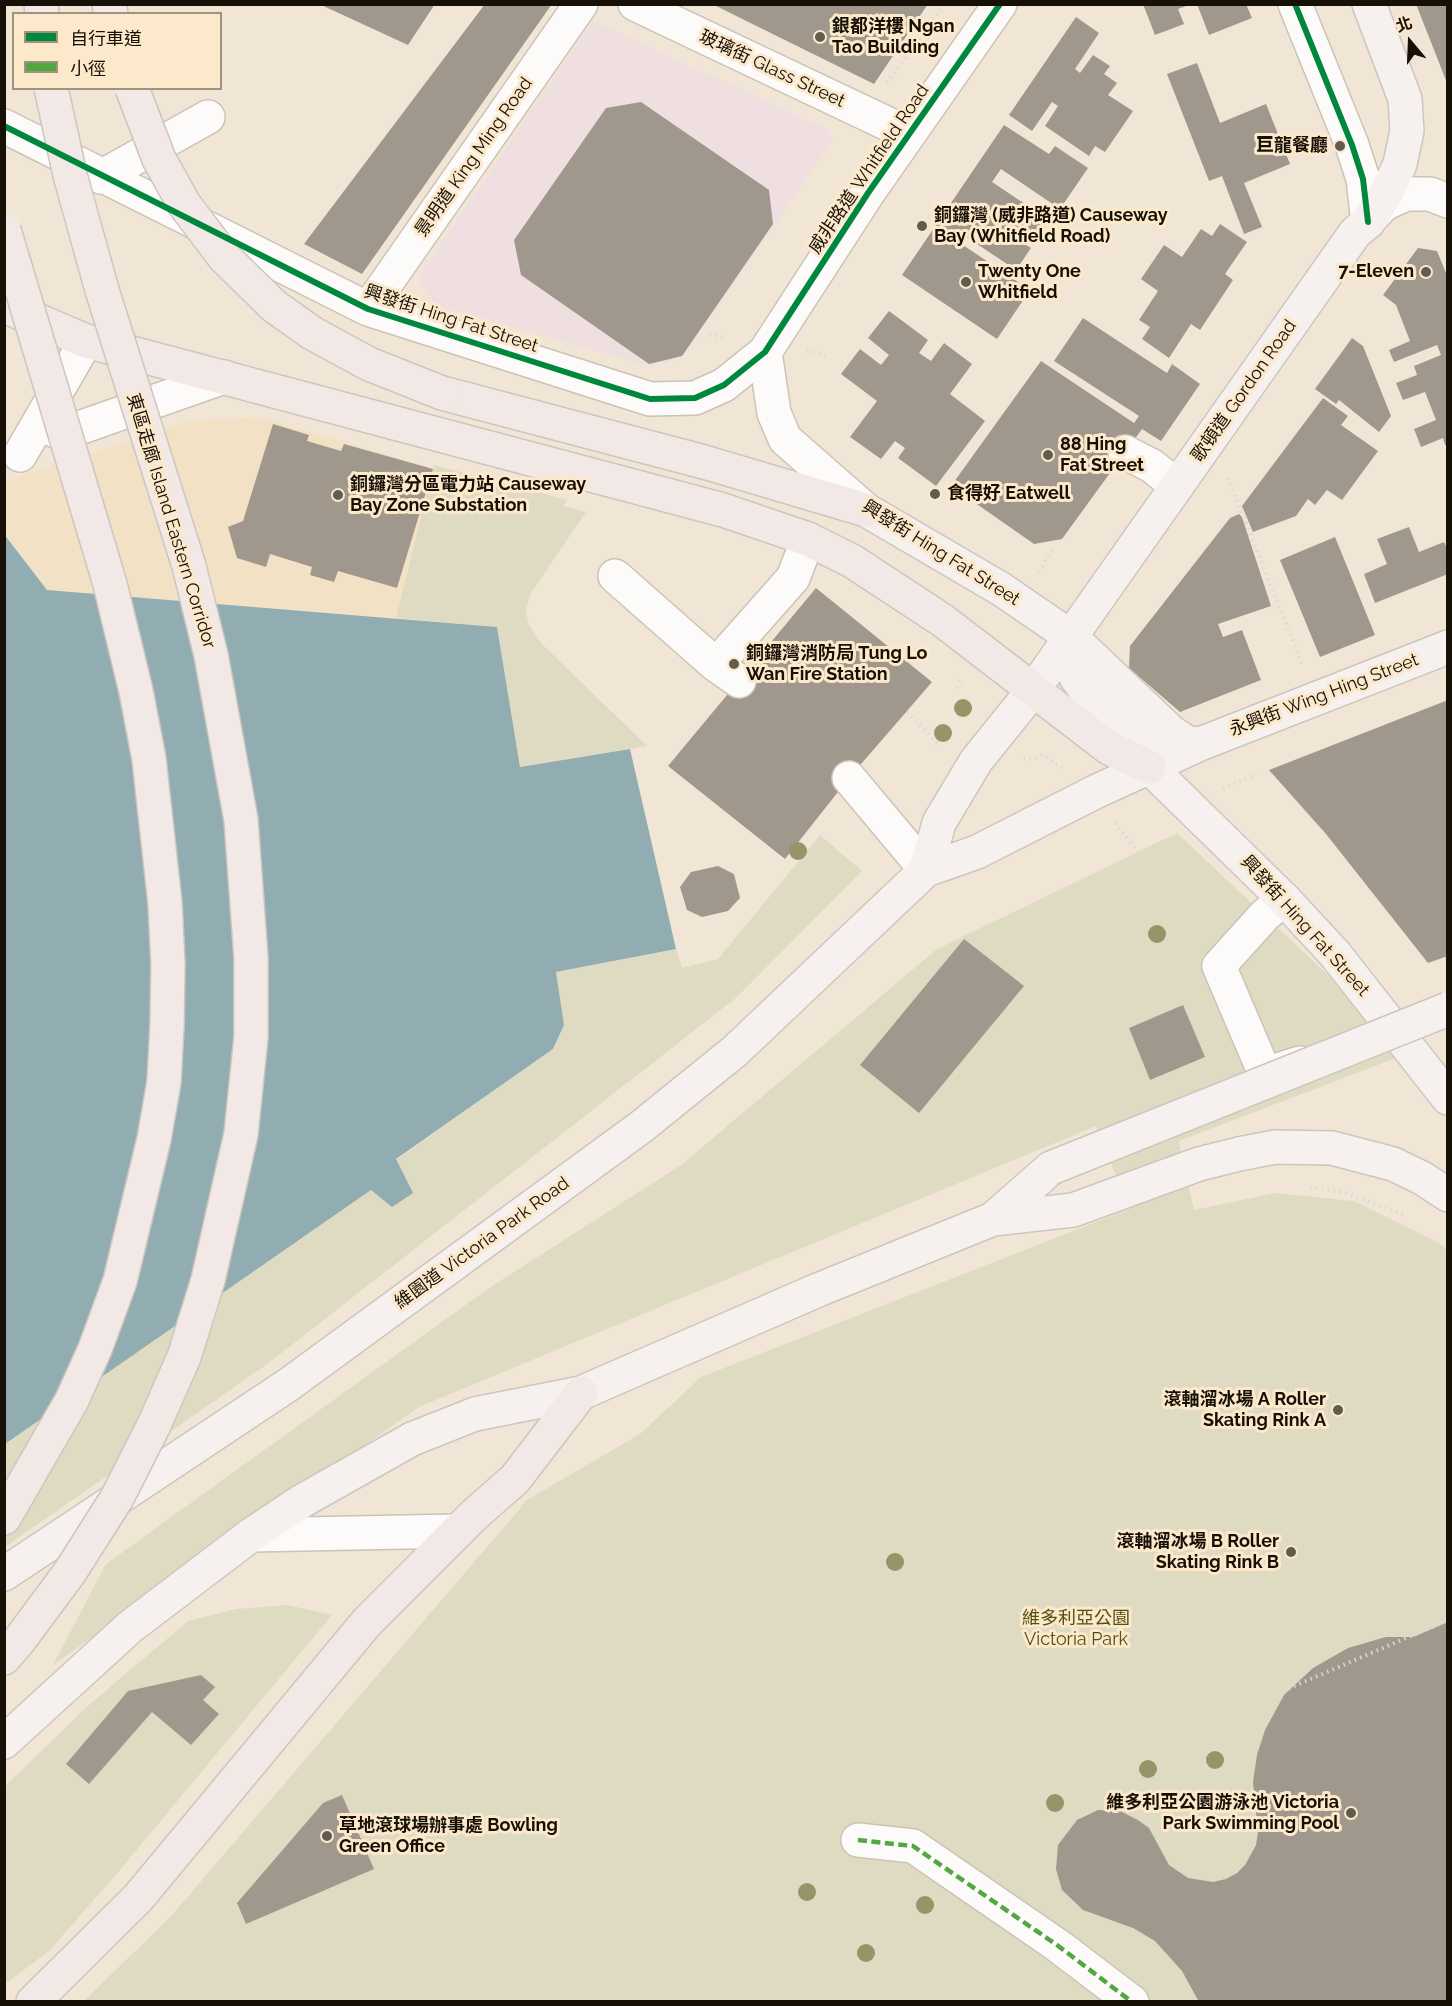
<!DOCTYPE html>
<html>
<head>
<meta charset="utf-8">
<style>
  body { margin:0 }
  #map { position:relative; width:1452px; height:2006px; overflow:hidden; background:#f1e6d6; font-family:Raleway,"Noto Sans TC",sans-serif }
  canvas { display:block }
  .frame { position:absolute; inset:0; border:6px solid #161006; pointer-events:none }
  .legend { position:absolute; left:12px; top:12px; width:210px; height:78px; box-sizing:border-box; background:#fce8cb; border:2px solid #a0927c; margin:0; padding:8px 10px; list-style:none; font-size:18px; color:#161006 }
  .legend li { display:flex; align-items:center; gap:12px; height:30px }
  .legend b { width:30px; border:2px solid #a0927c }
  .north { position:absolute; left:1380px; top:12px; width:60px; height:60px; -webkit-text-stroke:4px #fce8cb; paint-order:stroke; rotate:341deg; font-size:16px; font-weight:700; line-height:24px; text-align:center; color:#161006 }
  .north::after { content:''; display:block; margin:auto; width:21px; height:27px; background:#161006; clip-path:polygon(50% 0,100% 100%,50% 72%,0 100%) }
</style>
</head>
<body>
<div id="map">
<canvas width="1452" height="2006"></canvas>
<div class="frame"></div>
<ul class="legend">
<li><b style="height:8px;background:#00873e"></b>自行車道</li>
<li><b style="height:8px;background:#51a840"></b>小徑</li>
</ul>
<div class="north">北</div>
</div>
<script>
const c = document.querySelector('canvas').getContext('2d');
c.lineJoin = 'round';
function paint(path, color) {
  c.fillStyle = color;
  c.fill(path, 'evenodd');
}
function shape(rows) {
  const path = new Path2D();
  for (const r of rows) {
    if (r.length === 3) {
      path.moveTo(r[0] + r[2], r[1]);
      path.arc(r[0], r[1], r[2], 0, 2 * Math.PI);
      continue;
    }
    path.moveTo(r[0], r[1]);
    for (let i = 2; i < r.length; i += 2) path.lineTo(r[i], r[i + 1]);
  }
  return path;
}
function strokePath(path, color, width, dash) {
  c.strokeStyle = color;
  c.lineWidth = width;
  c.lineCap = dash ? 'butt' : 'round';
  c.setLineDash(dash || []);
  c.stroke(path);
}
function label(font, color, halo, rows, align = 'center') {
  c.font = font + ' Raleway,"Noto Sans TC",sans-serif';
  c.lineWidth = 6;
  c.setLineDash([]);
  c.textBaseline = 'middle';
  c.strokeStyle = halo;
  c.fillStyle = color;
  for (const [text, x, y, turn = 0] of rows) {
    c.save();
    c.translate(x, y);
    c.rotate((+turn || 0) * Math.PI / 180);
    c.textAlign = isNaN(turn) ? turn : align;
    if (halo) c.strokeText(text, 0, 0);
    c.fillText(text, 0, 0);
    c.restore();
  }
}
paint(shape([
  [593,21,829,130,833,140,682,358,650,366,436,305,417,279]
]), '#efdfe1');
paint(shape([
  [258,417,433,468,396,618,47,590,5,534,5,481,190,421]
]), '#f3e1c6');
paint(shape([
  [434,465,567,500,563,506,586,512,531,593,526,610,528,623,541,643,647,746,520,767,497,627,396,618],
  [1177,833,1378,1022,1401,1056,1179,1141,1194,1210,1275,1193,1354,1201,1439,1243,1447,1250,1447,2001,84,2001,173,1914,527,1500,640,1434,701,1377,1129,1209,1096,1126,419,1407,53,1665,106,1564,489,1288,681,1165,937,949],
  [820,835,862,871,736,998,266,1365,5,1547,5,1444,371,1190,412,1193,396,1160,553,1049,564,1025,556,972,676,949,682,968,718,959],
  [288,1605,332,1615,120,1870,49,1951,5,1984,5,1786,90,1704,188,1621,236,1609]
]), '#dfdbc3');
paint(shape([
  [4,534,47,590,497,627,520,767,630,749,676,949,556,972,564,1025,553,1049,396,1159,413,1193,392,1207,371,1190,5,1444]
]), '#91adb2');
paint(shape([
  [319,4,435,4,408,45],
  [485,4,552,4,362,274,304,244],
  [712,4,928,4,874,84],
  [1143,4,1189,4,1189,5,1178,9,1184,24,1155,35],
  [1197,4,1246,4,1252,18,1209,35],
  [1416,4,1448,4,1448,83,1447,83],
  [1076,17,1099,33,1075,69,1080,73,1093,55,1110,66,1104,74,1117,83,1108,95,1133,111,1105,152,1095,146,1089,156,1045,126,1058,106,1052,102,1032,131,1009,115],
  [1197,63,1220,123,1266,104,1290,164,1244,183,1262,227,1244,234,1222,176,1209,181,1167,74],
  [641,102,769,190,773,224,682,356,649,364,521,275,514,240,606,108],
  [1004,125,1049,154,1055,146,1088,168,1060,209,1001,169,992,182,1049,220,1036,240,1028,234,1023,243,1031,248,1016,270,956,230,951,237,1030,290,997,339,902,275],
  [1220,224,1247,242,1225,274,1233,280,1200,330,1191,324,1169,358,1142,339,1150,327,1139,320,1158,291,1141,279,1164,245,1182,257,1201,229,1212,236],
  [1418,248,1437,251,1448,278,1448,444,1445,445,1443,438,1421,447,1414,429,1436,420,1425,392,1403,400,1396,383,1417,375,1414,366,1441,355,1437,345,1394,362,1389,350,1410,341,1396,305,1383,295],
  [889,311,928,340,919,353,931,361,944,343,972,364,950,394,985,421,936,486,898,458,905,448,895,441,881,459,850,437,877,401,841,374,860,349,881,365,889,355,868,338],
  [1083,318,1167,373,1172,364,1200,384,1161,441,1142,429,1062,539,1034,544,951,486,1041,361,1134,423,1139,416,1054,361],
  [1352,338,1363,346,1391,416,1379,432,1339,400,1336,404,1315,389],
  [1323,398,1348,416,1341,425,1378,451,1342,500,1327,490,1315,505,1308,499,1296,516,1253,532,1242,506],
  [273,424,309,435,307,441,341,451,344,444,433,469,397,588,338,571,334,582,310,575,312,567,270,554,266,567,237,558,228,527,243,521],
  [1239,514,1242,517,1271,606,1218,624,1223,637,1242,630,1261,680,1180,712,1129,668,1130,646,1230,518],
  [1409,527,1419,552,1444,542,1448,551,1448,574,1375,603,1364,574,1387,564,1377,539],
  [1335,537,1375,635,1320,657,1280,560],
  [816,588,932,682,849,778,785,859,668,766],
  [1448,700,1448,956,1428,963,1326,834,1269,770],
  [718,866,734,874,740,898,728,911,702,917,687,910,680,887,691,872],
  [964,939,1024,986,919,1113,860,1065],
  [1183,1005,1205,1057,1150,1080,1129,1028],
  [1448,1622,1448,2002,1199,2002,1182,1971,1155,1941,1133,1928,1083,1910,1062,1890,1056,1869,1058,1845,1077,1820,1098,1810,1120,1811,1138,1820,1149,1828,1169,1865,1188,1878,1213,1882,1226,1879,1237,1873,1245,1865,1256,1845,1258,1832,1253,1782,1257,1755,1265,1730,1284,1695,1313,1668,1348,1648,1386,1637,1413,1637],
  [201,1675,215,1687,203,1700,219,1714,191,1745,152,1712,89,1784,66,1764,128,1691],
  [342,1795,374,1869,246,1924,237,1903,323,1803]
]), '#a0988c');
const minor = shape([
  [635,4,909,134],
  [1295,4,1352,145,1363,179,1368,222],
  [4,126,368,309,650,399,695,398,724,385,765,352,868,193,1000,4],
  [101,177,208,117],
  [1369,220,1384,204,1406,194,1430,194,1448,201],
  [368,309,581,4],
  [765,352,774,413,785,439,866,510],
  [39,423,62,434,224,377],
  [1125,452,1152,466,1177,486],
  [20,455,86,341],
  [615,576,716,665,739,681],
  [716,665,793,578,808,539],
  [849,778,926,870],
  [1284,899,1265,915,1219,966,1265,1074,1300,1063],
  [251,1535,458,1531],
  [858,1840,913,1846,1057,1945,1132,2002]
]);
const major = shape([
  [866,510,1001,589,1071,637,1171,732,1186,742,1200,744],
  [1071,637,1068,654,1076,677,1088,694,1143,743,1150,755,1149,767],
  [1149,767,1284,899,1335,954,1448,1098],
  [926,870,939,823,976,761,1034,689,1355,233,1368,222,1386,194,1400,164,1407,131,1405,99,1369,4],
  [993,1219,1051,1168],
  [4,1574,288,1385,641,1127,735,1051,926,870,977,852,1097,791,1200,744,1448,647],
  [4,1742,130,1627,251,1535,302,1501,412,1439,475,1414,581,1393,818,1290,993,1219,1073,1210,1199,1164,1239,1154,1275,1147,1332,1148,1393,1164,1422,1178,1448,1195]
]);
const highway = shape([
  [41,4,42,14],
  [109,4,111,14],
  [4,306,86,341,723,510,808,539,852,561,942,620,1109,748,1149,767],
  [442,393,704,462,866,510],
  [4,1518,72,1400,95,1349,120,1281,154,1139,164,1082,167,1026],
  [4,1658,18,1642],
  [33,2002,138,1898,367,1622,473,1516,515,1479,581,1393]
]);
strokePath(minor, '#cbc3b6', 36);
strokePath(major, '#ccc6bf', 36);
strokePath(highway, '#ccc6bf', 36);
strokePath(shape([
  [887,83,945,4],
  [709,335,726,337],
  [807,351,830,356],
  [1228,478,1303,666],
  [1039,572,1052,549],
  [527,642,514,663,528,745,613,727,559,682,527,642,517,616,516,594,523,579,579,509],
  [956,687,961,680],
  [907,712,938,744],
  [1024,758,1029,760,1043,755,1062,768],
  [1223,789,1256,774],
  [1115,823,1139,853,1099,1019,1127,1098],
  [1310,1187,1343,1192,1405,1215],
  [1087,1264,1157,1302,1163,1313,1232,1270,1259,1259,1291,1251,1318,1254,1342,1262,1373,1282,1402,1313,1391,1357],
  [1160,1338,25],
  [1108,1395,1152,1362],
  [686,1448,842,1809],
  [1188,1491,1237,1522,1269,1498,1278,1481,1224,1390,1220,1368,1223,1346,1233,1324,1247,1306,1270,1291,1297,1288,1326,1291,1348,1305,1448,1427],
  [555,1500,608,1632,742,1582],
  [1248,1576,1265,1593,1282,1599,1298,1598,1315,1592,1357,1558,1418,1538,1448,1519],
  [755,1693,786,1682,828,1660,841,1644,856,1618,859,1600,855,1585,824,1535,813,1495,823,1447,831,1423,868,1373,862,1357],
  [727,1802,733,1819,774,1804,784,1830],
  [997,1859,1030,1845,1034,1798,1448,1620],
  [691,1863,813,1820,827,1827],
  [684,1978,727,2002],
  [116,2002,555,1500,686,1448,781,1386,838,1367,1176,1228,1170,1214],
  [671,2002,701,1937,718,1854],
  [757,2002,837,1893,845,1874]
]), '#ddd9d4', 4, [1.5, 4.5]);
strokePath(minor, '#fdfbf9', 33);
strokePath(major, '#f6f0ee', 33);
strokePath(highway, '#f2e8e5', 33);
const majorBridge = shape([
  [1051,1168,1448,1009]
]);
const highwayBridge = shape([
  [132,88,159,159,184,204,224,257,274,306,312,333,369,364,442,393],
  [4,230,110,584,136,691,149,759,165,903,168,964,167,1026],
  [18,1642,70,1572,117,1498,154,1425,184,1357,208,1280,241,1134,251,1037,251,958,241,820,211,655,189,566,102,290,70,175,51,88]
]);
strokePath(majorBridge, '#ccc6bf', 36, []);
strokePath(highwayBridge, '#ccc6bf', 36, []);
strokePath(majorBridge, '#f6f0ee', 33);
strokePath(highwayBridge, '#f2e8e5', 33);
strokePath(shape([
  [858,1840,913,1846,1057,1945,1132,2002]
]), '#51a840', 4.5, [9, 4.5]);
strokePath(shape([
  [1295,4,1352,145,1363,179,1368,222],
  [4,126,368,309,650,399,695,398,724,385,765,352,868,193,1000,4]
]), '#00873e', 6);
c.fillStyle = '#98946a';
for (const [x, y] of [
  [963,708],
  [943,733],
  [798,851],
  [1157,934],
  [895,1562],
  [1215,1760],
  [1148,1769],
  [1055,1803],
  [807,1892],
  [925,1905],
  [866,1953]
]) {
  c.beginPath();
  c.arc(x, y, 9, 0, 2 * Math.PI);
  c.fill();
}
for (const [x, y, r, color] of [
  [820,37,6,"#635b4f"],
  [1340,146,6,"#635b4f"],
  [922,226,6,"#635b4f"],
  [1426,272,6,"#635b4f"],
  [966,282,6,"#635b4f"],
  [1048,455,6,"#635b4f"],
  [935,494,6,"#635b4f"],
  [338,495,6,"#635b4f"],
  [734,664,6,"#635b4f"],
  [1338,1410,6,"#635b4f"],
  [1291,1552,6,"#635b4f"],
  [1351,1813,6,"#635b4f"],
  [327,1836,6,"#635b4f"]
]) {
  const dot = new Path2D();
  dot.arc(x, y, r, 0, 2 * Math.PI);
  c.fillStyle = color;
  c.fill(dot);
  strokePath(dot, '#fce8cb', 2);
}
label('bold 18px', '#161006', '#fce8cb', [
  ["銀都洋樓 Ngan",832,27],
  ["Tao Building",832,48],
  ["巨龍餐廳",1328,146,"right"],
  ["銅鑼灣 (威非路道) Causeway",934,216],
  ["Bay (Whitfield Road)",934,237],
  ["Twenty One",978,272],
  ["Whitfield",978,293],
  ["7-Eleven",1414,272,"right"],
  ["88 Hing",1060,445],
  ["Fat Street",1060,466],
  ["銅鑼灣分區電力站 Causeway",350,485],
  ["Bay Zone Substation",350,506],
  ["食得好 Eatwell",947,494],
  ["銅鑼灣消防局 Tung Lo",746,654],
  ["Wan Fire Station",746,675],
  ["滾軸溜冰場 A Roller",1326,1400,"right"],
  ["Skating Rink A",1326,1421,"right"],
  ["滾軸溜冰場 B Roller",1279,1542,"right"],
  ["Skating Rink B",1279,1563,"right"],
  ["維多利亞公園游泳池 Victoria",1339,1803,"right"],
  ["Park Swimming Pool",1339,1824,"right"],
  ["草地滾球場辦事處 Bowling",339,1826],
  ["Green Office",339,1847]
], 'left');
label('18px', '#161006', '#fce8cb', [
  ["玻璃街 Glass Street",772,69,25],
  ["景明道 King Ming Road",474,157,-55],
  ["威非路道 Whitfield Road",869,169,-56],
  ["興發街 Hing Fat Street",451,319,18],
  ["歌頓道 Gordon Road",1244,391,-55],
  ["東區走廊 Island Eastern Corridor",171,521,73],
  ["興發街 Hing Fat Street",941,553,32],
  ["永興街 Wing Hing Street",1324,695,-21],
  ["興發街 Hing Fat Street",1305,926,48],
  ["維園道 Victoria Park Road",482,1243,-36]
]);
label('18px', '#505111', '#fce8cb', [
  ["維多利亞公園",1076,1619],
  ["Victoria Park",1076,1640]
]);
</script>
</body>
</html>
